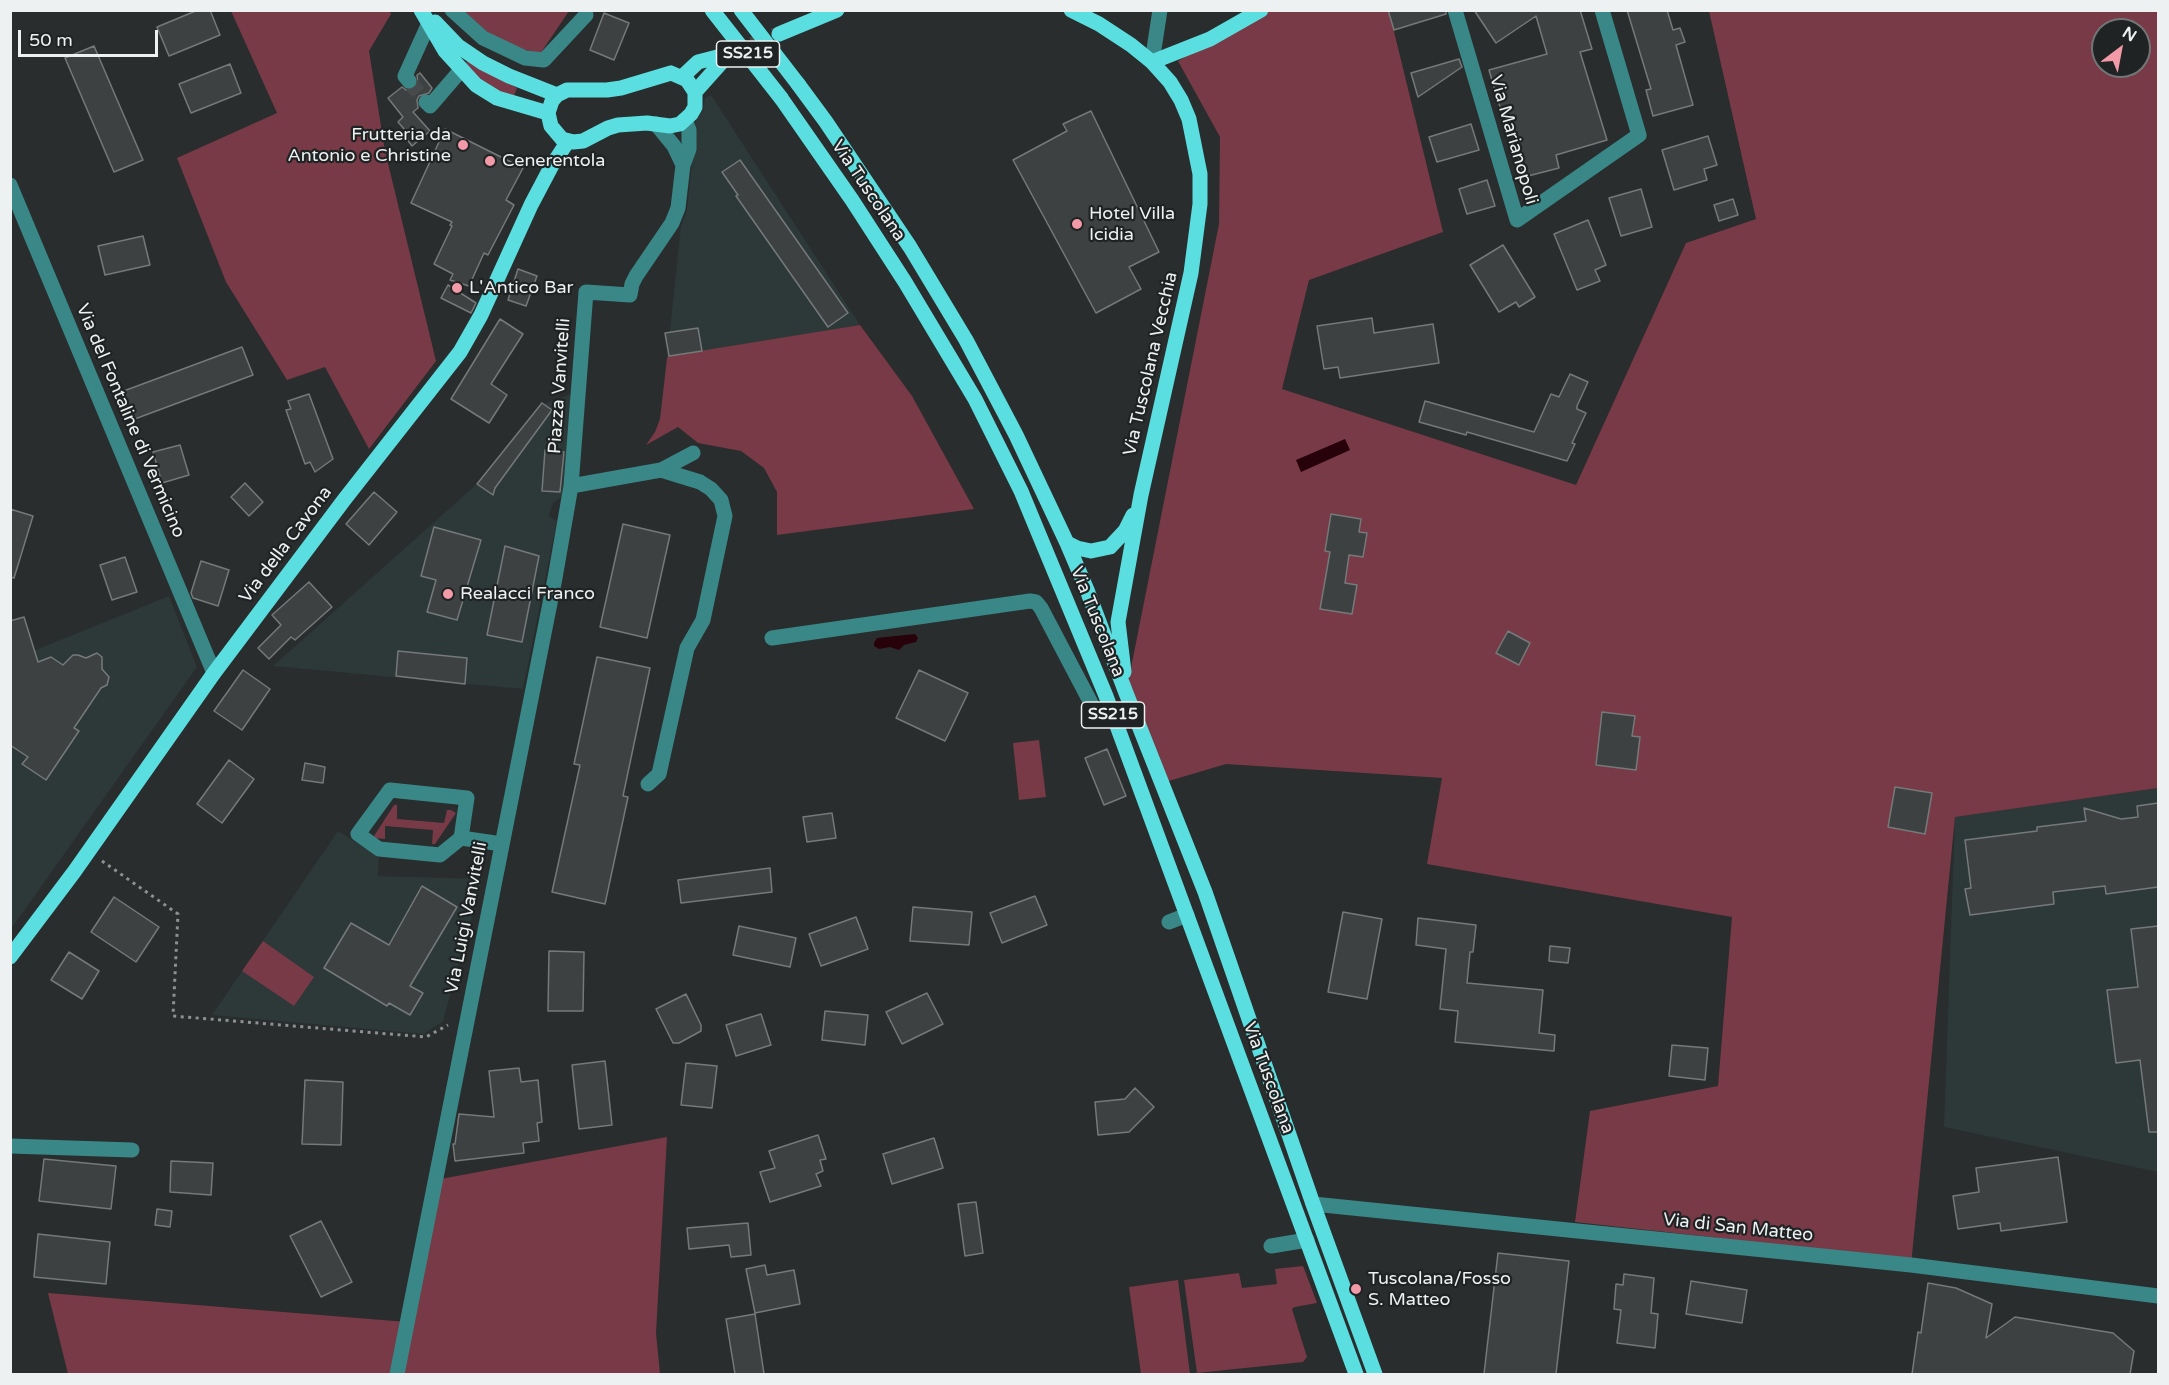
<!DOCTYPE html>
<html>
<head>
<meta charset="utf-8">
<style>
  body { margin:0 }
  #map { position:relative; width:2169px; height:1385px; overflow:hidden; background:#292d2d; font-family:"Varela Round",sans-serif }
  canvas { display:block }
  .frame { position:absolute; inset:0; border:12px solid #eef1f1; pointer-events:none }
  .north { position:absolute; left:2091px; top:18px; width:60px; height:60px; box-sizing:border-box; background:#202323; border:2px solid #727575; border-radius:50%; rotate:32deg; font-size:16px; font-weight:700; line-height:24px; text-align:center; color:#eef1f1 }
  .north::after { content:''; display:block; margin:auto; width:21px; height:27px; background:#f39aa9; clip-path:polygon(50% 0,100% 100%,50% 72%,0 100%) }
  .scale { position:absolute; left:18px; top:30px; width:140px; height:27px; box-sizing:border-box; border:3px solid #eef1f1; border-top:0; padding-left:8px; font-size:18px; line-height:21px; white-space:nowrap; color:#eef1f1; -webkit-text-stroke:4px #202323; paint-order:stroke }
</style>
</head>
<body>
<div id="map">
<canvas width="2169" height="1385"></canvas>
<div class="frame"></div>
<div class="north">N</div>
<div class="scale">50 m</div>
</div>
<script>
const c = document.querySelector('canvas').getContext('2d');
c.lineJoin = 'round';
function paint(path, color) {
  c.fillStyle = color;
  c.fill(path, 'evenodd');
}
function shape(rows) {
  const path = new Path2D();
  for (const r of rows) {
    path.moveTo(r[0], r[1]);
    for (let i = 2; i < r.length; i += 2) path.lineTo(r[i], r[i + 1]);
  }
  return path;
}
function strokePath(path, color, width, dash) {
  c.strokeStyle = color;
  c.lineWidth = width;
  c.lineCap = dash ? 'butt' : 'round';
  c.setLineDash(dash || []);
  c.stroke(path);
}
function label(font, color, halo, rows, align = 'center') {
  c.font = font + ' "Varela Round",sans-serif';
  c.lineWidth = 4.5;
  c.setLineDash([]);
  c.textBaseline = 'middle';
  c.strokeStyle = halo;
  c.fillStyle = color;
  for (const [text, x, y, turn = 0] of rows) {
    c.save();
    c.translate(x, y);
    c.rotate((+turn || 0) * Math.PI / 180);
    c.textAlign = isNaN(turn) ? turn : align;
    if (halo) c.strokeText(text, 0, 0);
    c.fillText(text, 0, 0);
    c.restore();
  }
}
paint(shape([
  [711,95,860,325,667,358,681,226,687,210,693,152,693,125,703,110,705,98],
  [568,395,572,395,564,495,553,503,549,516,557,521,523,689,273,666,479,482,541,405],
  [169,596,197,667,11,929,11,660],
  [2158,788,2158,1172,1944,1127,1955,817],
  [338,831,379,857,378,876,482,879,443,1021,424,1034,212,1015]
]), '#2d3838');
paint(shape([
  [231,11,389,10,391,14,369,51,385,151,436,361,369,449,325,367,287,380,226,282,177,158,277,113],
  [463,11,569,11,540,54,500,43],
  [1261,11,1389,11,1443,232,1309,280,1282,389,1576,485,1686,243,1756,219,1709,11,2158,11,2158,788,1955,817,1911,1265,1711,1237,1575,1222,1590,1111,1718,1086,1732,917,1427,864,1442,778,1226,764,1162,783,1126,693,1219,224,1220,137,1178,61],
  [2103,30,2139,30,2139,66,2103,66],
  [468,61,517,88,513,98,491,89,463,65],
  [860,325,912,396,974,509,777,535,777,492,764,468,741,451,698,443,678,427,646,445,655,432,660,419,667,358,669,356],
  [1039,740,1046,797,1019,800,1013,743],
  [394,805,397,805,397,819,444,823,447,810,451,810,456,813,435,844,432,844,433,830,385,826,385,839,375,838,374,836],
  [263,941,314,977,294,1006,242,971],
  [667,1137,656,1333,660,1374,68,1374,48,1293,407,1322,435,1180],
  [1303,1266,1317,1303,1295,1307,1292,1309,1307,1357,1303,1362,1197,1373,1184,1280,1239,1273,1242,1288,1277,1284,1275,1269],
  [1178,1280,1190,1374,1141,1374,1129,1287]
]), '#783a46');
paint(shape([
  [1345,439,1350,450,1301,472,1296,460],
  [915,634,918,638,916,642,904,645,899,650,890,647,879,649,874,646,874,643,877,638]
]), '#27020b');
const building = shape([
  [198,10,210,10,220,35,169,56,157,27,198,10],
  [1388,10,1446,10,1446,14,1394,30,1388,10],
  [1474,10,1580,10,1592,49,1580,52,1607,140,1556,155,1559,168,1524,177,1508,116,1503,117,1489,70,1547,54,1536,16,1496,43,1474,10],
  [1627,10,1667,10,1673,30,1680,28,1685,42,1676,45,1693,105,1653,116,1646,90,1651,89,1627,10],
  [604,13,629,23,614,60,590,50,604,13],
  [94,46,143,160,114,172,65,58,94,46],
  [1459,59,1462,67,1418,97,1411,73,1459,59],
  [230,64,241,93,191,113,179,84,230,64],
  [420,73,432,88,429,93,419,96,417,100,418,108,413,112,430,131,412,146,402,133,405,130,398,122,403,117,388,98,402,87,406,90,415,89,418,84,417,75,420,73],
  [1091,111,1159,252,1129,267,1141,289,1096,313,1013,160,1067,131,1063,124,1091,111],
  [1471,124,1479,150,1437,162,1429,137,1471,124],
  [445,129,523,168,506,200,514,205,488,255,484,253,469,286,450,280,453,274,434,264,452,226,450,225,452,222,411,203,445,129],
  [1708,136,1717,165,1704,169,1707,180,1674,190,1662,150,1708,136],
  [740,160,848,313,828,327,736,196,738,195,722,172,740,160],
  [1487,180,1495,206,1467,214,1459,189,1487,180],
  [1641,189,1652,227,1621,236,1609,198,1641,189],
  [1733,199,1738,215,1719,221,1714,205,1733,199],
  [1588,220,1606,265,1595,270,1600,281,1577,290,1554,234,1588,220],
  [143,236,150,265,105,275,98,246,143,236],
  [1503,245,1535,297,1519,307,1516,302,1499,312,1470,265,1503,245],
  [518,269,537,276,526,306,508,300,518,269],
  [448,285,476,303,471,313,441,298,448,285],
  [1372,318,1374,333,1433,324,1439,363,1340,378,1338,367,1324,369,1317,326,1372,318],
  [500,319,523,334,491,384,507,395,489,423,451,399,500,319],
  [698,328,702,351,669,356,665,333,698,328],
  [242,347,253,375,132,420,121,392,242,347],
  [1570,374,1588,382,1577,406,1577,409,1586,413,1572,443,1575,444,1567,461,1467,432,1466,435,1419,422,1425,401,1534,432,1551,394,1559,397,1570,374],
  [309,394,333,459,315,472,310,462,305,464,286,410,291,409,288,401,309,394],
  [542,403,552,410,495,488,493,495,477,484,542,403],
  [180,445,189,475,162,483,153,452,180,445],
  [545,450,564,452,560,492,542,491,545,450],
  [245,483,263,502,249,516,231,497,245,483],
  [374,492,397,512,369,545,346,524,374,492],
  [10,509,33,516,14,578,10,577,10,509],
  [1331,514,1361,519,1359,532,1367,533,1363,557,1349,555,1345,583,1357,585,1352,614,1320,609,1330,552,1325,551,1331,514],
  [623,524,670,535,647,638,600,627,623,524],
  [434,527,481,540,457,620,427,612,436,580,421,576,434,527],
  [505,546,539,556,522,642,487,635,505,546],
  [125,557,137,592,112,600,100,565,125,557],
  [201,561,229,570,218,606,193,598,191,593,201,561],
  [309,582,332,607,295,640,291,637,269,659,258,648,281,625,272,615,309,582],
  [24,617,38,662,51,657,63,665,73,655,78,655,86,658,97,653,102,657,102,669,109,677,107,685,101,688,74,728,79,731,46,780,22,764,28,757,10,745,10,621,24,617],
  [1508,631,1530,643,1519,665,1496,653,1508,631],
  [398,651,467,658,465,684,396,676,398,651],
  [597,657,650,668,623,796,628,797,605,904,552,892,580,765,574,764,597,657],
  [243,670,270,689,242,730,214,711,243,670],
  [919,670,968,693,945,741,896,718,919,670],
  [1602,712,1635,716,1632,736,1640,737,1636,770,1596,765,1602,712],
  [1107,749,1126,796,1104,805,1085,758,1107,749],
  [229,760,254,779,222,823,197,804,229,760],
  [305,763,325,767,323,783,302,780,305,763],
  [1895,787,1932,793,1925,834,1888,827,1895,787],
  [2158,803,2158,887,2106,894,2105,886,2053,892,2054,904,1970,915,1965,889,1971,888,1965,840,2037,831,2037,827,2086,821,2084,808,2121,819,2138,817,2137,806,2158,803],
  [832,813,836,838,807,842,803,817,832,813],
  [770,868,772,892,681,903,678,880,770,868],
  [422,886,457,907,410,986,423,993,410,1015,389,1003,387,1006,324,968,351,923,389,945,422,886],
  [1035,896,1047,925,1002,943,990,913,1035,896],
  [114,897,159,927,136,962,91,932,114,897],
  [913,907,972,912,969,945,910,941,913,907],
  [1343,912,1382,919,1367,999,1328,992,1343,912],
  [856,917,868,949,821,966,809,934,856,917],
  [1418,918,1476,925,1473,952,1470,952,1467,983,1543,990,1539,1033,1555,1035,1554,1051,1455,1042,1458,1011,1440,1009,1446,949,1416,945,1418,918],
  [739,926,796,938,790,967,733,955,739,926],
  [2158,926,2158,1132,2149,1132,2140,1060,2116,1063,2107,990,2138,987,2131,929,2158,926],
  [1550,946,1570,948,1568,963,1549,961,1550,946],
  [549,951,584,952,583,1011,548,1011,549,951],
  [69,952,99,971,82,999,51,980,69,952],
  [927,993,943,1024,902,1044,886,1012,927,993],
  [686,994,701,1025,701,1031,679,1043,673,1043,656,1009,686,994],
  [825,1011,868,1015,865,1045,822,1040,825,1011],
  [761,1014,771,1045,736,1056,726,1025,761,1014],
  [1672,1045,1708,1048,1705,1080,1669,1076,1672,1045],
  [605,1061,612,1125,579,1129,572,1065,605,1061],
  [686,1063,717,1066,712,1108,681,1105,686,1063],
  [519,1068,521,1082,538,1080,542,1122,537,1123,539,1141,523,1143,524,1153,455,1161,453,1144,455,1144,459,1114,494,1117,489,1071,519,1068],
  [305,1080,343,1082,341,1145,302,1144,305,1080],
  [1135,1088,1154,1107,1129,1132,1098,1135,1095,1102,1125,1099,1135,1088],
  [818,1135,826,1159,820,1160,823,1171,816,1174,821,1186,770,1202,760,1172,775,1168,769,1151,818,1135],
  [934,1138,943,1168,892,1184,883,1154,934,1138],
  [2058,1157,2067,1222,2001,1231,2000,1223,1958,1229,1953,1196,1979,1192,1976,1168,2058,1157],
  [44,1159,116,1166,111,1209,39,1201,44,1159],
  [171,1161,213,1163,211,1195,170,1192,171,1161],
  [976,1202,983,1253,965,1256,958,1204,976,1202],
  [157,1209,172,1211,170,1227,155,1225,157,1209],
  [321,1221,352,1282,321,1297,290,1236,321,1221],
  [748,1223,751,1255,731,1257,729,1245,689,1249,687,1228,748,1223],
  [38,1234,110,1242,106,1284,34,1277,38,1234],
  [1498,1253,1569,1261,1556,1374,1484,1374,1498,1253],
  [765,1265,767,1275,794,1270,800,1304,755,1313,746,1269,765,1265],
  [1624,1274,1654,1278,1651,1313,1658,1314,1655,1348,1617,1343,1621,1310,1614,1309,1616,1284,1623,1285,1624,1274],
  [1691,1281,1747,1290,1742,1323,1686,1314,1691,1281],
  [1928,1283,1956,1288,1992,1304,1986,1338,2015,1317,2113,1333,2134,1351,2130,1374,1912,1374,1918,1332,1921,1333,1928,1283],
  [755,1314,764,1374,735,1374,726,1319,755,1314]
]);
paint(building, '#3d4141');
strokePath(building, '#757979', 1.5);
strokePath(shape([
  [409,81,426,102]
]), '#474a4a', 15, [15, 8]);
strokePath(shape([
  [731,53,776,35]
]), '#474a4a', 15, [15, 8]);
strokePath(shape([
  [102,861,178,914,173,1016,426,1037,448,1025]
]), '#8d9191', 3, [3, 4.5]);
strokePath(shape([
  [452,10,483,38,525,58,544,60,586,15],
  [1455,10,1517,220,1639,135,1602,10],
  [1152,62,1160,10],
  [409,81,405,76,429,23],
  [426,102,430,106,461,70],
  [656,124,674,146,683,165],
  [10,185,214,673],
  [571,486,661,470,693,453],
  [772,638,1030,601,1036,602,1041,608,1092,705],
  [648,784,659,774,687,648,703,620,725,516,721,500,711,489,700,482,661,470],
  [461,838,467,798,390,790,358,834,379,849,440,855,461,838,502,844],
  [1169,922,1187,915],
  [10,1146,132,1150],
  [1313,1204,1911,1265,2158,1296],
  [1271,1246,1307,1240],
  [397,1374,555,578,571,486,586,292,630,295,632,284,636,276,672,223,678,208,683,165,689,149,689,130,685,120]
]), '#3a8788', 15);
strokePath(shape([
  [421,10,445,51,476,85,497,98,548,113],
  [1071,10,1099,24,1131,45,1152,62,1170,82,1181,100,1189,119,1200,174,1200,204,1191,273,1141,495,1118,622,1124,672],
  [435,22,458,46,483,63,509,76,557,95],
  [779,34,837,10],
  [1152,62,1210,39,1261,10],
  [671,73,687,80,695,92,695,107,691,114,680,124,670,126,647,123,618,125,608,128,583,141,573,142,562,139,551,126,548,113,552,101,557,95,567,90,607,90,621,88,671,73],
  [682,77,698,62,729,54],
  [798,84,826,122,910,247,966,340,1016,435,1067,543,1087,590,1126,693,1205,892,1313,1204,1375,1374],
  [695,92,729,54],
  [781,98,852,200,905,282,975,399,1021,491,1106,696,1356,1374],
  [1067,543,1077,548,1091,551,1110,547,1125,531,1133,515],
  [10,957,74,872,214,673,344,500,460,352,481,315,531,205,551,167,568,141]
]), '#5bdee0', 15);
strokePath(shape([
  [712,10,781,98],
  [741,10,798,84]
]), '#5bdee0', 15);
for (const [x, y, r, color] of [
  [463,145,6,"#f39aa9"],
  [490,161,6,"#f39aa9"],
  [1077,224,6,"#f39aa9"],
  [457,288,6,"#f39aa9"],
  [448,594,6,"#f39aa9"],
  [1356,1289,6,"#f39aa9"]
]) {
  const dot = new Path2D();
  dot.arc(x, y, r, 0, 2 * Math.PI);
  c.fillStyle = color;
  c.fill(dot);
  strokePath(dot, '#202323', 2);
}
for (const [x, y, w] of [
  [748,54,63],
  [1113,715,63]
]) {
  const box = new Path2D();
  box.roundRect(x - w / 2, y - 13, w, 26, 4.5);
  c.fillStyle = '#202323';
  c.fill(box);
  strokePath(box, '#eef1f1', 1.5);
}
label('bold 16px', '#eef1f1', null, [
  ["SS215",748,54],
  ["SS215",1113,715]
]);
label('18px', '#eef1f1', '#202323', [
  ["Frutteria da",451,135,"right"],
  ["Antonio e Christine",451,156,"right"],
  ["Cenerentola",502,161],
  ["Hotel Villa",1089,214],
  ["Icidia",1089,235],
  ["L'Antico Bar",469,288],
  ["Realacci Franco",460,594],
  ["Tuscolana/Fosso",1368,1279],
  ["S. Matteo",1368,1300]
], 'left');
label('18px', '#eef1f1', '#202323', [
  ["Via Marianopoli",1513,140,74],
  ["Via Tuscolana",868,191,56],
  ["Via Tuscolana Vecchia",1151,364,-77],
  ["Piazza Vanvitelli",560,386,-86],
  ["Via del Fontaline di Vermicino",130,421,67],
  ["Via della Cavona",286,545,-53],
  ["Via Tuscolana",1097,622,68],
  ["Via Luigi Vanvitelli",467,918,-79],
  ["Via Tuscolana",1268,1078,70],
  ["Via di San Matteo",1738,1228,6]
]);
</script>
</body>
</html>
